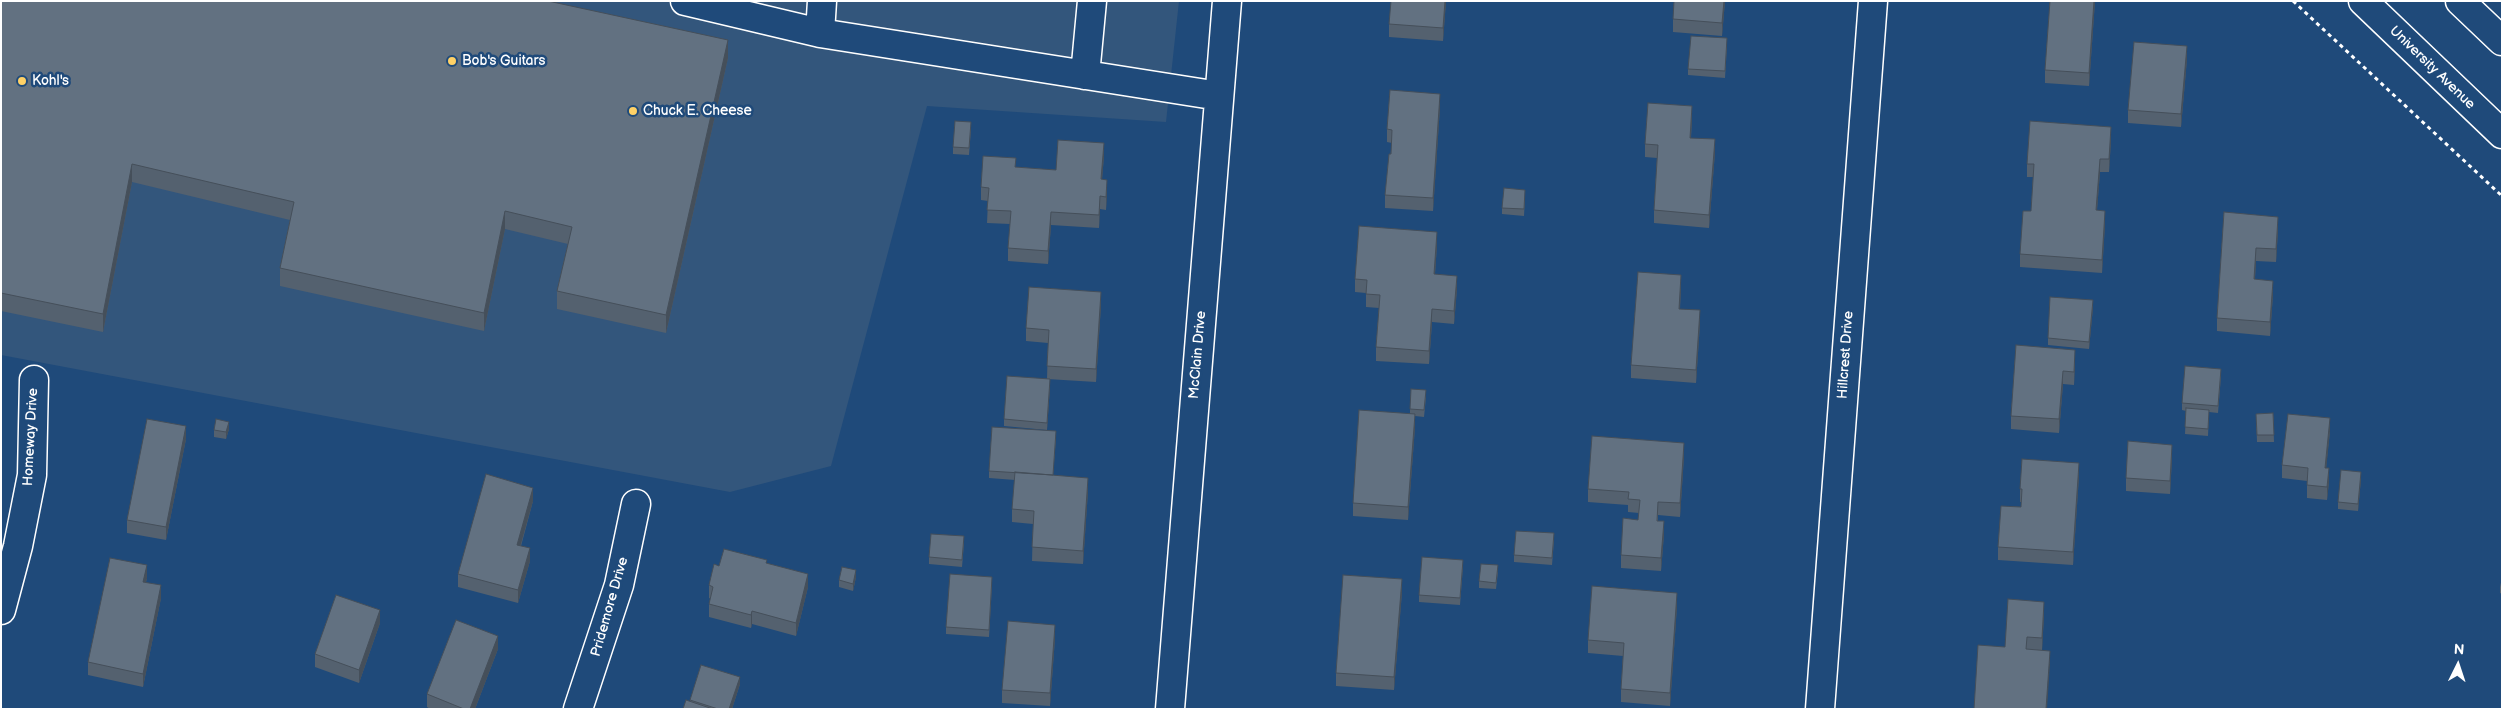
<!DOCTYPE html>
<html>
<head>
<meta charset="utf-8">
<style>
  body { margin:0 }
  #map { position:relative; width:2503px; height:710px; overflow:hidden; background:#1f4a7a; font-family:"Balsamiq Sans",sans-serif }
  canvas { display:block }
  .frame { position:absolute; inset:0; border:2px solid #fff; pointer-events:none }
  .north { position:absolute; left:2433px; top:640px; width:50px; height:50px; -webkit-text-stroke:4px #1f4a7a; paint-order:stroke; rotate:4deg; font-size:14px; font-weight:700; line-height:20px; text-align:center; color:#fff }
  .north::after { content:''; display:block; margin:auto; width:18px; height:22px; background:#fff; clip-path:polygon(50% 0,100% 100%,50% 72%,0 100%) }
</style>
</head>
<body>
<div id="map">
<canvas width="2503" height="710"></canvas>
<div class="frame"></div>
<div class="north">N</div>
</div>
<script>
const c = document.querySelector('canvas').getContext('2d');
c.lineJoin = 'round';
function paint(path, color) {
  c.fillStyle = color;
  c.fill(path, 'evenodd');
}
function shape(rows) {
  const path = new Path2D();
  for (const r of rows) {
    path.moveTo(r[0], r[1]);
    for (let i = 2; i < r.length; i += 2) path.lineTo(r[i], r[i + 1]);
  }
  return path;
}
function strokePath(path, color, width, dash) {
  c.strokeStyle = color;
  c.lineWidth = width;
  c.lineCap = dash ? 'butt' : 'round';
  c.setLineDash(dash || []);
  c.stroke(path);
}
function label(font, color, halo, rows, align = 'center') {
  c.font = font + ' "Balsamiq Sans",sans-serif';
  c.lineWidth = 5;
  c.setLineDash([]);
  c.textBaseline = 'middle';
  c.strokeStyle = halo;
  c.fillStyle = color;
  for (const [text, x, y, turn = 0] of rows) {
    c.save();
    c.translate(x, y);
    c.rotate((+turn || 0) * Math.PI / 180);
    c.textAlign = isNaN(turn) ? turn : align;
    if (halo) c.strokeText(text, 0, 0);
    c.fillText(text, 0, 0);
    c.restore();
  }
}
paint(shape([
  [1,1,1179,1,1166,122,927,106,831,466,730,492,1,355]
]), '#33567c');
const minor = shape([
  [685,1,820,33,1219,96],
  [820,33,822,1],
  [1085,75,1092,1],
  [1,610,18,546,32,475,34,380],
  [578,709,619,585,636,504],
  [1170,709,1227,1],
  [1820,709,1873,1]
]);
const major = shape([
  [2363,1,2502,134],
  [2460,1,2502,41]
]);
strokePath(minor, '#fff', 31);
strokePath(major, '#fff', 31);
strokePath(shape([
  [2293,1,2502,196]
]), '#fff', 3, [4, 4]);
strokePath(minor, '#1f4a7a', 28);
strokePath(major, '#1f4a7a', 28);
paint(shape([
  [1,1,728,58,666,333,557,309,557,291,568,244,505,229,484,331,280,286,280,268,290,220,132,182,103,332,1,311],
  [1446,1,1443,41,1389,37,1389,24],
  [1725,1,1722,36,1673,32,1673,19],
  [2050,1,2095,1,2089,86,2045,83,2045,70],
  [1727,45,1725,78,1688,75,1688,69],
  [2187,59,2181,127,2128,123,2128,110],
  [1440,107,1433,211,1385,208,1385,195,1392,143,1387,142,1387,129],
  [1692,119,1691,138,1715,152,1709,228,1654,223,1654,210,1657,158,1645,157,1645,144],
  [971,129,969,155,953,154,953,147],
  [2111,140,2109,172,2100,172,2097,210,2105,224,2102,273,2020,267,2020,254,2031,211,2033,177,2027,177,2027,164],
  [1104,156,1102,179,1107,193,1106,210,1100,209,1099,228,1051,225,1048,264,1008,261,1008,248,1010,224,987,223,988,201,981,200,981,187,1016,167,1056,170],
  [1525,197,1524,216,1502,214,1502,208],
  [2224,212,2278,230,2276,262,2256,261,2255,279,2273,294,2270,336,2217,331,2217,318],
  [1437,245,1435,274,1457,289,1454,324,1432,322,1429,364,1376,361,1376,347,1379,308,1366,307,1366,293,1355,292,1355,279],
  [1681,288,1680,309,1700,323,1696,383,1631,378,1631,365],
  [1101,305,1096,382,1047,379,1048,343,1026,341,1026,328],
  [2093,307,2089,349,2048,345,2048,338],
  [2016,345,2075,363,2074,385,2063,384,2059,433,2011,429,2011,416],
  [2221,376,2218,413,2209,412,2208,436,2185,434,2186,411,2182,410,2182,403],
  [1050,386,1047,430,1004,426,1004,419],
  [1426,397,1424,417,1415,416,1415,427,1408,520,1353,516,1353,503,1410,414,1410,409],
  [2273,413,2274,442,2257,442,2256,414],
  [229,429,226,439,214,437,214,430],
  [2330,431,2326,468,2329,482,2327,500,2307,498,2307,481,2282,478,2282,465],
  [1056,438,1053,475,1088,491,1083,564,1032,561,1033,524,1012,522,1012,509,1015,480,989,478,989,471],
  [186,439,166,540,127,533,127,520],
  [1684,456,1680,517,1658,515,1658,521,1664,534,1661,571,1621,568,1621,555,1638,520,1639,513,1628,512,1628,505,1588,502,1588,489],
  [2172,458,2170,494,2126,491,2126,478],
  [2079,476,2073,565,1998,560,1998,547,2021,507,2021,502,2020,502,2020,489],
  [2361,479,2358,511,2338,509,2338,502],
  [533,501,521,546,530,561,518,603,458,587,458,574],
  [1554,540,1552,565,1514,562,1514,555],
  [964,543,962,567,929,564,929,557],
  [767,563,808,587,796,636,752,624,751,628,709,617,709,604,711,599,709,598,709,585,719,566],
  [1463,566,1460,605,1419,602,1419,595],
  [1498,572,1496,589,1479,588,1479,581],
  [856,577,853,591,839,587,839,580],
  [147,578,146,582,161,598,143,687,88,675,88,662],
  [2502,578,2502,594,2500,593,2500,587],
  [992,584,989,637,946,634,946,627],
  [1402,592,1394,690,1336,686,1336,673],
  [1677,606,1670,706,1621,702,1621,689,1623,656,1588,653,1588,640],
  [2044,615,2042,650,2050,664,2005,647],
  [380,623,359,683,315,667,315,654],
  [1055,638,1050,706,1002,703,1002,690],
  [498,649,475,709,430,709,427,707,427,694],
  [740,684,732,709,683,709,690,701,690,700]
]), '#54616f');
paint(shape([
  [1445,1,1446,1,1443,41,1443,28],
  [1724,1,1725,1,1722,36,1722,23],
  [2094,1,2095,1,2089,86,2089,73],
  [728,40,728,58,666,333,666,315],
  [2187,46,2187,59,2181,127,2181,114],
  [1440,94,1440,107,1433,211,1433,198],
  [1692,106,1692,119,1690,151,1690,138],
  [2111,127,2111,140,2109,172,2109,159],
  [1715,139,1715,152,1709,228,1709,215],
  [1104,143,1104,156,1101,192,1101,179],
  [2100,159,2100,172,2096,223,2096,210],
  [132,164,132,182,103,332,103,314],
  [1107,180,1107,193,1106,210,1106,197],
  [1100,196,1100,209,1099,228,1099,215],
  [505,211,505,229,484,331,484,313],
  [2105,211,2105,224,2102,273,2102,260],
  [1051,212,1051,225,1048,264,1048,251],
  [2278,217,2278,230,2276,262,2276,249],
  [1437,232,1437,245,1434,287,1434,274],
  [2256,248,2256,261,2254,292,2254,279],
  [1681,275,1681,288,1679,322,1679,309],
  [1457,276,1457,289,1454,324,1454,311],
  [2273,281,2273,294,2270,336,2270,322],
  [1101,292,1101,305,1096,382,1096,369],
  [2093,300,2093,307,2089,349,2089,342],
  [1432,309,1432,322,1429,364,1429,351],
  [1700,310,1700,323,1696,383,1696,370],
  [2075,350,2075,363,2074,385,2074,372],
  [2063,371,2063,384,2059,433,2059,419],
  [1050,379,1050,386,1047,430,1047,423],
  [1415,414,1415,427,1408,520,1408,507],
  [2330,418,2330,431,2325,481,2325,468],
  [229,422,229,429,226,439,226,432],
  [186,426,186,439,166,540,166,527],
  [1684,443,1684,456,1680,517,1680,503],
  [2172,445,2172,458,2170,494,2170,481],
  [2079,463,2079,476,2073,565,2073,552],
  [2329,468,2329,482,2327,500,2327,487],
  [2361,472,2361,479,2358,511,2358,504],
  [1088,478,1088,491,1083,564,1083,551],
  [533,488,533,501,517,558,517,545],
  [1664,521,1664,534,1661,571,1661,558],
  [530,548,530,561,518,603,518,590],
  [147,565,147,578,143,595,143,582],
  [856,570,856,577,853,591,853,584],
  [808,574,808,587,796,636,796,623],
  [1402,579,1402,592,1394,690,1394,677],
  [161,585,161,598,143,687,143,674],
  [1677,593,1677,606,1670,706,1670,693],
  [2044,602,2044,615,2042,651,2042,638],
  [380,610,380,623,359,683,359,670],
  [752,611,752,624,751,628,751,615],
  [1055,625,1055,638,1050,706,1050,693],
  [498,636,498,649,475,709,470,709],
  [2050,651,2050,664,2047,709,2046,709],
  [740,677,740,684,732,709,729,709]
]), '#454f5a');
const building = shape([
  [1,1,548,1,728,40,666,315,557,291,572,227,505,211,484,313,280,268,294,202,132,164,103,314,1,293,1,1],
  [1391,1,1445,1,1443,28,1389,24,1391,1],
  [1674,1,1724,1,1722,23,1673,19,1674,1],
  [2050,1,2094,1,2089,73,2045,70,2050,1],
  [1691,36,1727,38,1725,71,1688,69,1691,36],
  [2134,42,2187,46,2181,114,2128,110,2134,42],
  [1390,90,1440,94,1433,198,1385,195,1389,154,1391,154,1392,130,1387,129,1390,90],
  [1648,103,1692,106,1690,138,1715,139,1709,215,1654,210,1658,145,1645,144,1648,103],
  [955,121,971,122,969,148,953,147,955,121],
  [2030,121,2111,127,2109,159,2100,159,2096,210,2105,211,2102,260,2020,254,2023,211,2031,211,2034,164,2027,164,2030,121],
  [1058,140,1104,143,1101,179,1107,180,1106,197,1100,196,1099,215,1051,212,1048,251,1008,248,1011,211,987,210,989,188,981,187,983,156,1016,158,1015,167,1056,170,1058,140],
  [1504,188,1525,190,1524,209,1502,208,1504,188],
  [2224,212,2278,217,2276,249,2256,248,2254,279,2273,281,2270,322,2217,318,2224,212],
  [1359,226,1437,232,1434,274,1457,276,1454,311,1432,309,1429,351,1376,347,1380,295,1366,294,1367,280,1355,279,1359,226],
  [1638,272,1681,275,1679,309,1700,310,1696,370,1631,365,1638,272],
  [1029,287,1101,292,1096,369,1047,366,1049,330,1026,328,1029,287],
  [2050,297,2093,300,2089,342,2048,338,2050,297],
  [2016,345,2075,350,2074,372,2063,371,2059,419,2011,416,2016,345],
  [2185,366,2221,369,2218,406,2182,403,2185,366],
  [1007,376,1050,379,1047,423,1004,419,1007,376],
  [1411,389,1426,390,1424,410,1410,409,1411,389],
  [2186,408,2209,410,2208,429,2185,427,2186,408],
  [1359,410,1415,414,1408,507,1353,503,1359,410],
  [2273,413,2274,435,2257,435,2256,414,2273,413],
  [2288,414,2330,418,2325,468,2329,468,2327,487,2307,485,2308,468,2282,465,2288,414],
  [147,419,186,426,166,527,127,520,147,419],
  [216,419,229,422,226,432,214,430,216,419],
  [992,427,1056,431,1053,475,989,471,992,427],
  [1592,436,1684,443,1680,503,1658,502,1657,521,1664,521,1661,558,1621,555,1623,518,1638,520,1640,500,1628,499,1629,492,1588,489,1592,436],
  [2128,441,2172,445,2170,481,2126,478,2128,441],
  [2022,459,2079,463,2073,552,1998,547,2001,506,2021,507,2022,489,2020,489,2022,459],
  [2341,470,2361,472,2358,504,2338,502,2341,470],
  [1015,472,1088,478,1083,551,1032,547,1034,511,1012,509,1015,472],
  [486,474,533,488,517,545,530,548,518,590,458,574,486,474],
  [1516,531,1554,533,1552,558,1514,555,1516,531],
  [931,534,964,536,962,560,929,557,931,534],
  [724,549,767,560,766,563,808,574,796,623,752,611,751,615,709,604,713,587,709,585,714,564,719,566,724,549],
  [1422,557,1463,560,1460,598,1419,595,1422,557],
  [110,558,147,565,143,582,161,585,143,674,88,662,110,558],
  [1481,564,1498,565,1496,583,1479,581,1481,564],
  [842,567,856,570,853,584,839,580,842,567],
  [950,574,992,577,989,630,946,627,950,574],
  [1343,575,1402,579,1394,677,1336,673,1343,575],
  [1592,586,1677,593,1670,693,1621,689,1624,643,1588,640,1592,586],
  [336,595,380,610,359,670,315,654,336,595],
  [2008,599,2044,602,2042,638,2027,637,2026,649,2050,651,2046,709,1974,709,1978,645,2005,647,2008,599],
  [456,620,498,636,470,709,464,709,427,694,456,620],
  [1008,621,1055,625,1050,693,1002,690,1008,621],
  [701,665,740,677,729,709,718,709,690,700,701,665],
  [686,700,713,709,683,709,686,700]
]);
paint(building, '#627181');
strokePath(building, '#454f5a', 1);
for (const [x, y, r, color] of [
  [452,61,5,"#ffd166"],
  [22,81,5,"#ffd166"],
  [633,111,5,"#ffd166"]
]) {
  const dot = new Path2D();
  dot.arc(x, y, r, 0, 2 * Math.PI);
  c.fillStyle = color;
  c.fill(dot);
  strokePath(dot, '#1f4a7a', 2);
}
label('14px', '#fff', '#1f4a7a', [
  ["Bob's Guitars",462,61],
  ["Kohl's",32,81],
  ["Chuck E. Cheese",643,111]
], 'left');
label('14px', '#fff', '#1f4a7a', [
  ["University Avenue",2432,68,44],
  ["McClain Drive",1198,355,-85],
  ["Hillcrest Drive",1846,355,-86],
  ["Homeway Drive",31,437,-87],
  ["Pridemore Drive",610,607,-74]
]);
</script>
</body>
</html>
